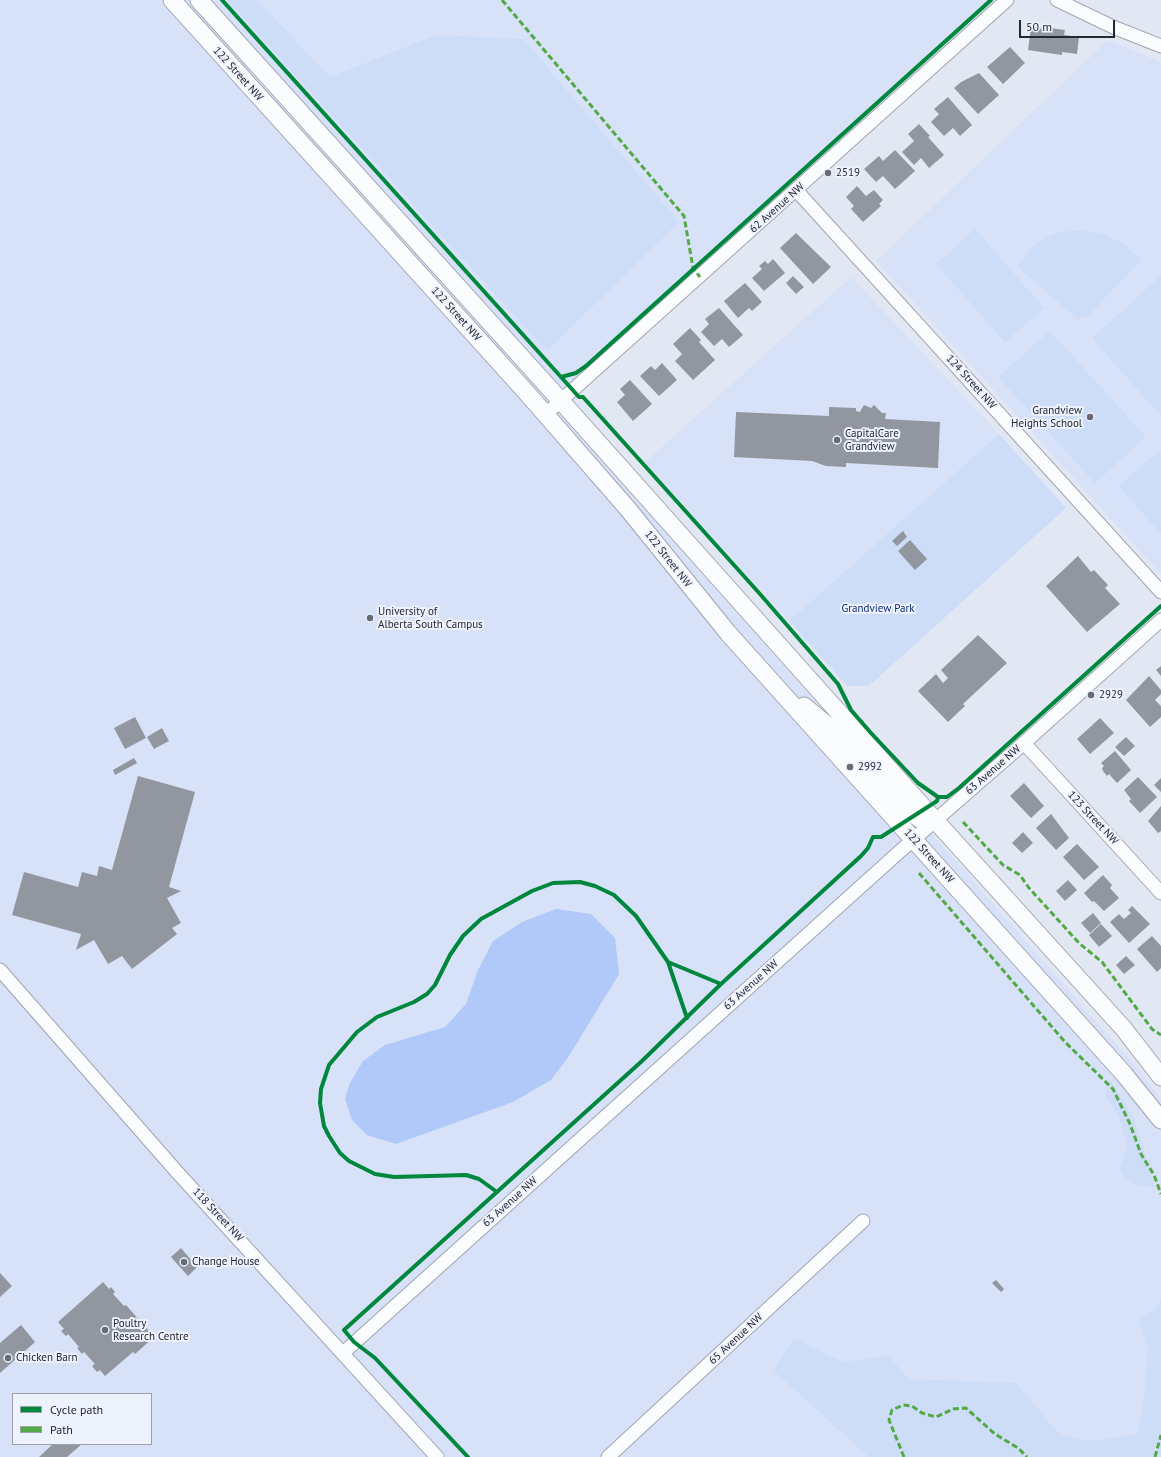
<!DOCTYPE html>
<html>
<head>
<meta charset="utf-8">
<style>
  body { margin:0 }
  #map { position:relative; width:1161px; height:1457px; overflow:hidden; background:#e1e8f4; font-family:"PT Sans",sans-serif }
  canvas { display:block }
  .legend { position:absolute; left:12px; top:1393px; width:140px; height:52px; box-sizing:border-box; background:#edf2fc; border:1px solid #9ca1aa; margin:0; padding:5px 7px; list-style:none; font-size:12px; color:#232730 }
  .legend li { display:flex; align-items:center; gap:8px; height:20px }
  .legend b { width:20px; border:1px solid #9ca1aa }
  .scale { position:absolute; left:1019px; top:20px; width:96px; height:18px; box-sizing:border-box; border:2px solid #232730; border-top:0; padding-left:5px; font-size:12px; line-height:14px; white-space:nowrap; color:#232730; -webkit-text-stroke:3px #edf2fc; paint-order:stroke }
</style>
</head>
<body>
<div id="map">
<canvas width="1161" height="1457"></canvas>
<ul class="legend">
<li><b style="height:5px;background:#00873e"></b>Cycle path</li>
<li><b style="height:5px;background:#53aa45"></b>Path</li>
</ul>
<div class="scale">50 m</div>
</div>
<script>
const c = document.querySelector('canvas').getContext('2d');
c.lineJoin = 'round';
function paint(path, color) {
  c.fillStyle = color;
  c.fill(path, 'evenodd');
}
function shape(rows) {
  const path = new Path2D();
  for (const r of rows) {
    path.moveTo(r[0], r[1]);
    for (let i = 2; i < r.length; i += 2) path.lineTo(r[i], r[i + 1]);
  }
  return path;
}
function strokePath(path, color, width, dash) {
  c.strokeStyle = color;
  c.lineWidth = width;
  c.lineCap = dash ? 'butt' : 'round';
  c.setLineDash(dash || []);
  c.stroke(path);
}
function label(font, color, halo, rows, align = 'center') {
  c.font = font + ' "PT Sans",sans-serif';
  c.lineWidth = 4;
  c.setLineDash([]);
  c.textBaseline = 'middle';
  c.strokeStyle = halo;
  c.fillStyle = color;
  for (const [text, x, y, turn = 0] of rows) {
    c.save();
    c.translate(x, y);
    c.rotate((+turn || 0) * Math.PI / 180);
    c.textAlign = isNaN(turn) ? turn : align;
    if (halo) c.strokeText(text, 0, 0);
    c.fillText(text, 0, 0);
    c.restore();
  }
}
paint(shape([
  [0,0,1008,0,554,407,927,828,1142,1074,1161,1099,1161,1457,0,1457],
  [13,1394,151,1394,151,1444,13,1444],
  [1108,40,1161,62,1161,574,876,261],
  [851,277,999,434,789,621,645,462]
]), '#d7e2f8');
paint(shape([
  [227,0,257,0,330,77,436,35,523,39,679,222,547,351],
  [975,229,1044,308,1005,342,936,264],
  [1084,230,1105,235,1124,244,1141,260,1088,316,1077,319,1017,266,1033,247,1046,237,1060,232],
  [1161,276,1161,416,1092,338],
  [1050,331,1146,437,1095,483,998,377],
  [999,434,1066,508,869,686,847,686,789,621],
  [1158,451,1161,454,1161,534,1119,486],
  [1111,1081,1135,1120,1154,1187,1138,1185,1125,1178,1120,1167,1127,1147,1119,1117,1106,1097,1106,1090],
  [1161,1300,1161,1457,869,1457,774,1371,794,1338,843,1362,888,1356,909,1379,1016,1383,1060,1435,1092,1441,1138,1434,1144,1399,1148,1349,1138,1320,1154,1310]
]), '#cddcf7');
paint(shape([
  [556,909,591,914,615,938,619,974,569,1056,551,1080,513,1102,396,1144,367,1135,352,1120,345,1099,350,1083,363,1061,385,1045,445,1027,466,1004,478,970,493,941,522,922]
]), '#b0c9f9');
paint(shape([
  [1031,27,1042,29,1042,27,1065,30,1064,35,1079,37,1077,54,1062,52,1062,55,1028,50],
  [1010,47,1025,63,1003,84,987,67],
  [979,73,999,95,978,114,954,88,961,82],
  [948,97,972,125,960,136,953,128,944,136,931,122,939,114,934,109],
  [919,124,930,136,928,137,944,155,929,168,921,158,914,165,902,152,914,141,908,134],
  [895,150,915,171,895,189,883,176,876,182,864,169,879,156,883,161],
  [857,186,866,196,874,190,883,200,879,204,881,206,863,222,851,209,854,206,846,197],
  [796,233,831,267,813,284,780,248],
  [773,259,785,273,764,291,752,278,762,269,759,266,765,261,768,264],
  [793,276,804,287,796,294,786,283],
  [745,283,762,302,752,311,749,308,738,318,724,301],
  [719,308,743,335,729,347,722,339,714,346,701,332,709,324,705,319],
  [690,328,701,340,699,342,715,360,693,380,675,361,682,354,673,344],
  [662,363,677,380,659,396,640,376,651,366,655,370],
  [630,380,652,404,633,421,617,402,625,395,620,389],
  [864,405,871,408,874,405,882,413,886,413,885,419,940,422,938,468,846,463,846,467,826,466,812,461,734,457,736,412,829,416,829,407,856,408,856,411,860,412],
  [903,531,907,537,897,546,892,541],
  [910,540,927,559,915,570,898,551],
  [1078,556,1091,572,1094,570,1108,585,1105,588,1120,604,1087,632,1046,586],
  [978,635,1007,663,963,704,965,706,948,722,918,691,936,674,943,683,948,678,941,670],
  [1161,666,1161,676,1156,670],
  [1149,676,1161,690,1161,694,1155,700,1161,706,1161,717,1150,727,1126,700],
  [135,717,146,738,125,749,114,728],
  [1100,718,1114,733,1090,754,1077,739],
  [162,728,169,741,154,749,147,737],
  [1126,737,1135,746,1124,756,1115,747],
  [1115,751,1131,770,1117,783,1109,774,1107,776,1103,771,1102,768,1104,766,1101,763],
  [134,758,137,763,115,775,113,770],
  [138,776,195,792,169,887,181,891,167,898,181,923,172,928,177,934,132,969,122,956,108,964,94,940,76,950,81,934,12,915,24,872,78,887,82,872,97,876,99,866,112,870],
  [1138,777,1157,797,1140,813,1129,801,1131,799,1124,790],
  [1161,778,1161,792,1154,785],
  [1024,783,1044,806,1031,818,1010,796],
  [1161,806,1161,831,1158,833,1148,821],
  [1051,814,1069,838,1056,850,1036,828],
  [1023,832,1033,843,1022,853,1012,843],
  [1077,844,1099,867,1084,880,1063,857],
  [1103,875,1112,885,1110,888,1119,898,1104,911,1094,901,1092,902,1084,893],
  [1068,880,1077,890,1065,901,1056,891],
  [1132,906,1150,924,1129,943,1110,922,1119,914,1124,919,1131,913,1128,910],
  [1093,913,1101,923,1090,933,1081,923],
  [1101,924,1112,936,1099,947,1089,935],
  [1152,936,1161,946,1161,968,1157,972,1137,949],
  [1126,956,1135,965,1124,974,1116,965],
  [181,1248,197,1267,188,1276,171,1257],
  [0,1273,12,1286,0,1297],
  [996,1280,1004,1289,1001,1292,992,1283],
  [103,1282,109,1289,111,1287,115,1292,113,1294,124,1306,126,1305,154,1337,135,1354,133,1352,105,1376,100,1370,97,1372,92,1366,95,1364,84,1352,82,1354,77,1348,79,1347,68,1334,66,1336,61,1331,64,1329,58,1322],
  [21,1325,35,1342,0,1373,0,1343],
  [53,1444,82,1444,67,1457,39,1457]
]), '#91969f');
const minor = shape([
  [1057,0,1113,27,1161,46],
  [796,190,1161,592],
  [546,414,1007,0],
  [1024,743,1161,893],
  [0,970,177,1172,437,1457],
  [343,1353,898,853,1024,743,1161,620],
  [608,1457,863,1221]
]);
const major = shape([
  [172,0,526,392,628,509,728,633,1124,1074,1161,1120],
  [199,0,561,401,924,808,1124,1029,1161,1077],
  [804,706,838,734,914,815,925,823,935,821]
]);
strokePath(minor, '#a0a5af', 15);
strokePath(major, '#a0a5af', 19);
strokePath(minor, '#fafcfd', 13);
strokePath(major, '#fafcfd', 17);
strokePath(shape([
  [502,0,684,216,693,268,700,277],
  [963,822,1003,865,1020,875,1029,888,1079,943,1102,962,1152,1029,1161,1035],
  [919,873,1065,1042,1113,1089,1130,1124,1141,1154,1154,1175,1161,1194],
  [904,1457,889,1420,892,1410,903,1405,912,1406,922,1413,936,1417,953,1409,966,1408,995,1434,1018,1448,1027,1457],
  [1155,1457,1161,1435]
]), '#53aa45', 3, [6, 3]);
strokePath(shape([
  [222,0,561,377,579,397,583,397,760,594,838,684,851,710,871,733,918,783,938,797,937,801,881,837,873,837,868,848,861,856,721,984,642,1061,344,1330,354,1342,375,1358,468,1457],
  [561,377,576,373,586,366,991,0],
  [938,797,947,797,959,788,1161,606],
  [668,962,687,1018],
  [497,1192,479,1179,466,1175,394,1177,375,1174,349,1161,340,1153,329,1136,324,1126,320,1103,321,1089,329,1065,357,1032,377,1017,414,1002,427,994,435,985,450,955,463,936,481,919,532,891,553,883,580,882,595,886,614,895,636,916,668,962,721,984]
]), '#00873e', 4);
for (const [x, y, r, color] of [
  [828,173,4,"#666b75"],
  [1090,417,4,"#666b75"],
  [837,440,4,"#666b75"],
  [370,618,4,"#666b75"],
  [1091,695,4,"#666b75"],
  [850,767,4,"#666b75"],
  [184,1262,4,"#666b75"],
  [105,1330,4,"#666b75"],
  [8,1358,4,"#666b75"]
]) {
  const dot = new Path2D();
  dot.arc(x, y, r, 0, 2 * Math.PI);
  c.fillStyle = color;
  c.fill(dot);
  strokePath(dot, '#edf2fc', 1.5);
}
label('11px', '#232730', '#edf2fc', [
  ["122 Street NW",238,74,48],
  ["62 Avenue NW",777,208,-42],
  ["122 Street NW",456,314,48],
  ["124 Street NW",971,382,48],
  ["122 Street NW",668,559,52],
  ["63 Avenue NW",993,770,-41],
  ["123 Street NW",1093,818,47],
  ["122 Street NW",929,856,48],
  ["63 Avenue NW",751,985,-42],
  ["63 Avenue NW",510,1202,-42],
  ["118 Street NW",218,1215,47],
  ["65 Avenue NW",736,1339,-43]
]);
label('11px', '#232730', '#edf2fc', [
  ["2519",836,173],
  ["Grandview",1082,411,"right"],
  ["Heights School",1082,424,"right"],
  ["CapitalCare",845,434],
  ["Grandview",845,447],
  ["University of",378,612],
  ["Alberta South Campus",378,625],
  ["2929",1099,695],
  ["2992",858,767],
  ["Change House",192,1262],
  ["Poultry",113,1324],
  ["Research Centre",113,1337],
  ["Chicken Barn",16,1358]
], 'left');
label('11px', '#0c2b72', '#edf2fc', [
  ["Grandview Park",878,609]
]);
</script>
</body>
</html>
